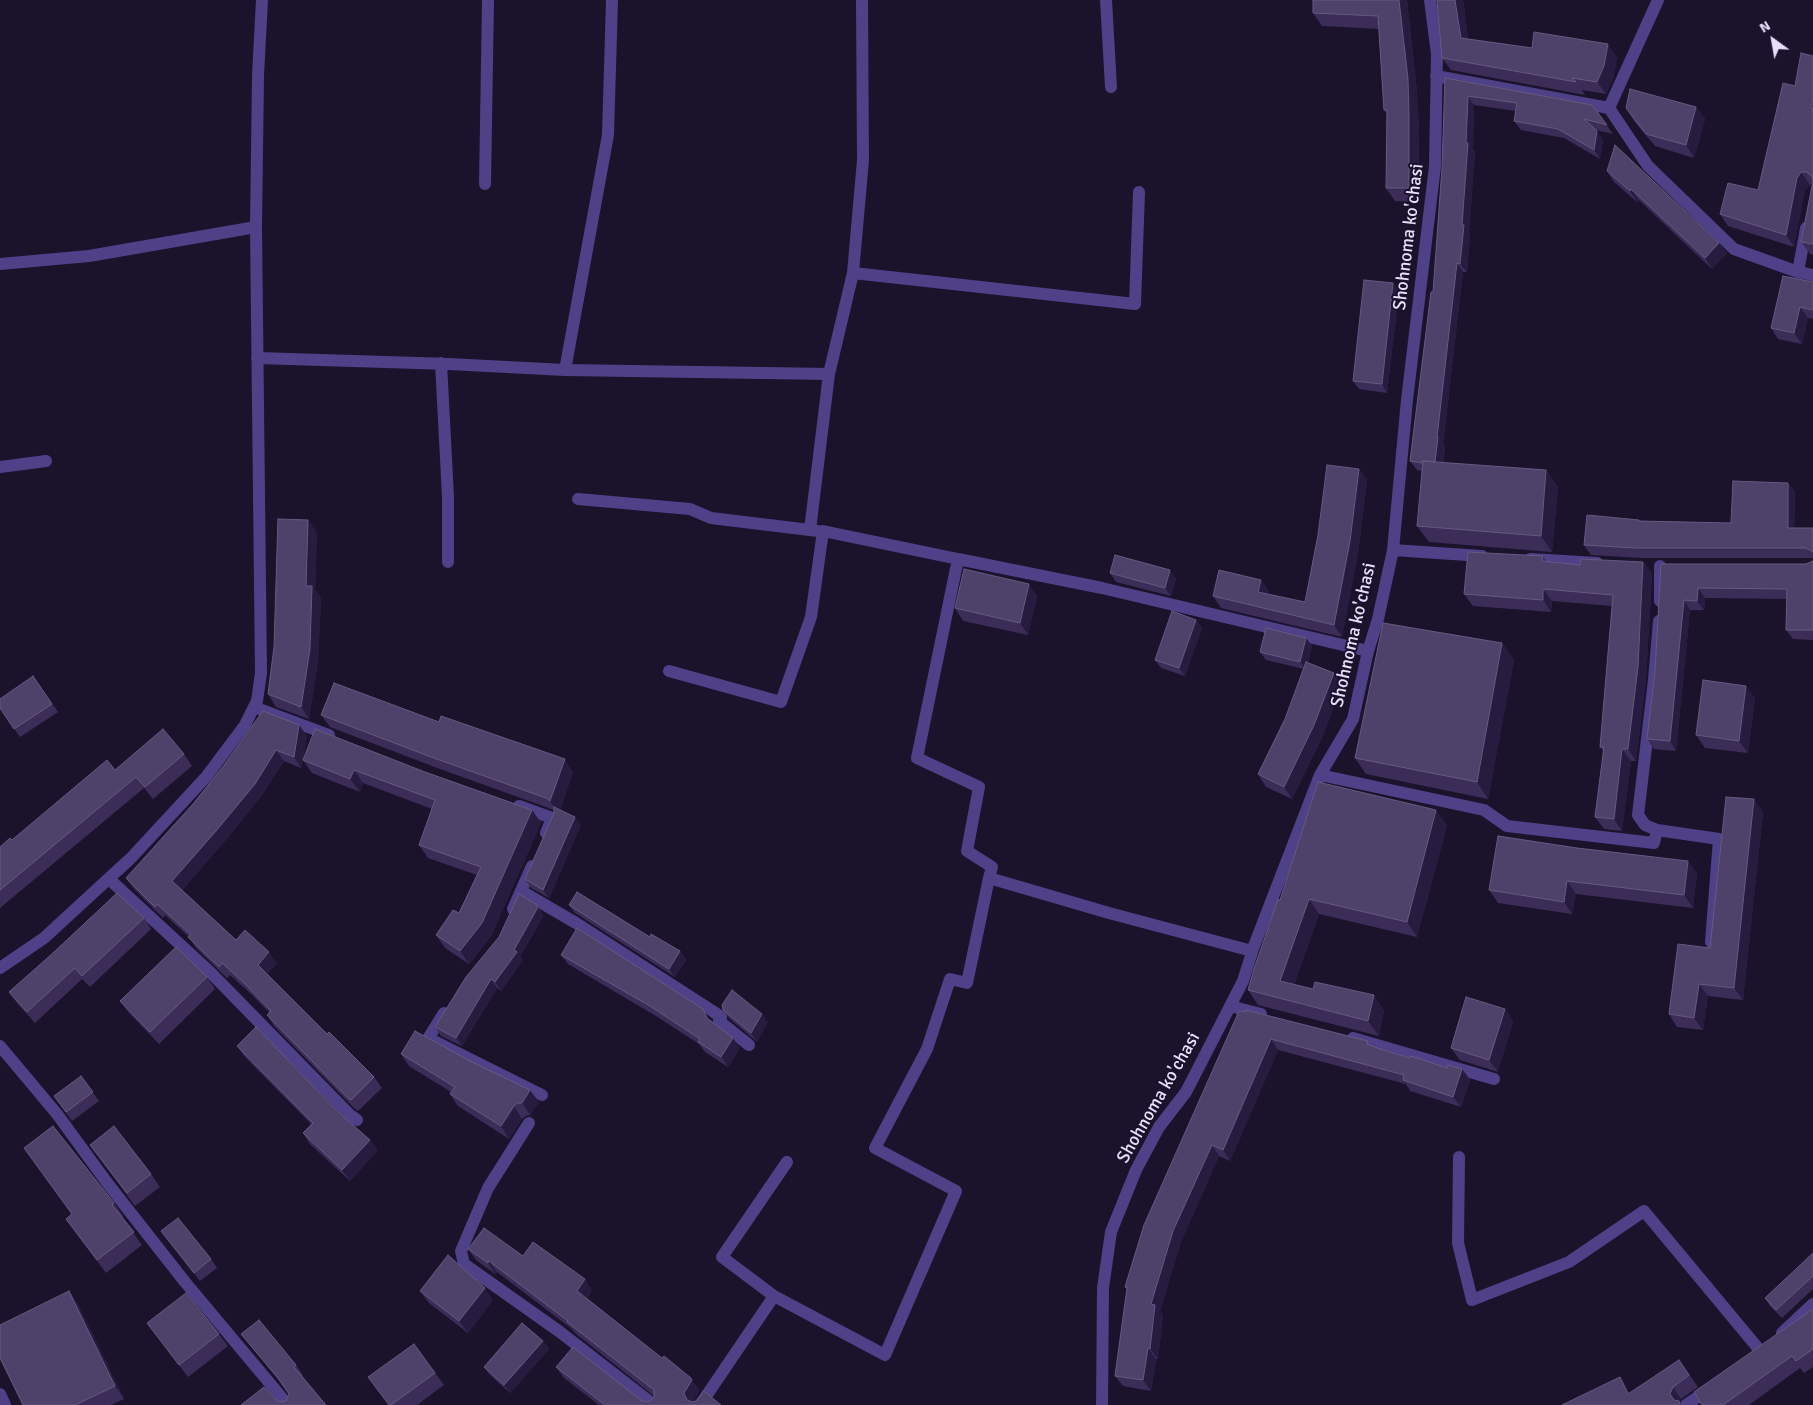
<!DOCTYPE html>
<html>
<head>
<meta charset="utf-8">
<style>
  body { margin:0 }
  #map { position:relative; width:1813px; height:1405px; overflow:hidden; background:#1b132c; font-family:Signika,sans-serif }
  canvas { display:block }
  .north { position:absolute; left:1748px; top:15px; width:50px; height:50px; -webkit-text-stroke:4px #1b132c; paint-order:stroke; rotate:328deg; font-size:14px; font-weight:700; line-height:20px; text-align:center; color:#e7e0fd }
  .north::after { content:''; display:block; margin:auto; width:18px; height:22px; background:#e7e0fd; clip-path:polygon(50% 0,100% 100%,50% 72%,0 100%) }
</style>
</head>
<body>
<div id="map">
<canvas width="1813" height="1405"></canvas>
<div class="north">N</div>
</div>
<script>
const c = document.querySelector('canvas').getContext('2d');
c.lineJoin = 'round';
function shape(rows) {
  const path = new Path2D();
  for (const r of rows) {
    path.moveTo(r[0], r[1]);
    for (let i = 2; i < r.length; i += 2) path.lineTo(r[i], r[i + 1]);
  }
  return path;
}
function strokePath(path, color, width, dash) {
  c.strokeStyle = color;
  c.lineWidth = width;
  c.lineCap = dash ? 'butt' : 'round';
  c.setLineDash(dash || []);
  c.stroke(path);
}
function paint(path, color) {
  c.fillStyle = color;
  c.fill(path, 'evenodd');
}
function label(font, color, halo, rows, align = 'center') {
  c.font = font + ' Signika,sans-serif';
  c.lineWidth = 4;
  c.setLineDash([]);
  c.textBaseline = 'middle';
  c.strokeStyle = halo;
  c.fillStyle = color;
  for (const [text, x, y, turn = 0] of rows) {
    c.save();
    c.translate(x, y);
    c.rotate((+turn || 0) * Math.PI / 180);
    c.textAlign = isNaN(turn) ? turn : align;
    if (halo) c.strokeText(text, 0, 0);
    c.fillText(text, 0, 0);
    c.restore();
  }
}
strokePath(shape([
  [1106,0,1111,87],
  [1436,76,1609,108,1648,166,1734,249,1798,272,1813,275],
  [1609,108,1658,0],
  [485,184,488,0],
  [0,264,89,256,256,227],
  [1798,272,1806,228],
  [853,273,1135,304,1139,192],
  [257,358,449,364,565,370,829,374],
  [441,363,448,497,448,562],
  [565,370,608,135,612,0],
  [0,467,46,461],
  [578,499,690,509,711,518,818,531],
  [810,530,829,374,853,273,863,160,862,0],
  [1393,550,1482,556],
  [1530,559,1597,563],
  [1660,601,1660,566],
  [1659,621,1654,680,1638,815,1645,825,1657,830,1719,839,1711,942],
  [669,671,781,702,811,617,823,531,958,559],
  [254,707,329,735],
  [1320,775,1484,810,1507,826,1654,843,1657,830],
  [519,806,552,818,546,833],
  [109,879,211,973,350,1115,357,1120],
  [521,891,576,923,714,1012,721,1017,719,1021,749,1045],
  [513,909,532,866],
  [1252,951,1109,913,989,878,992,867,967,851,979,787,917,758,958,559,1102,588,1368,651],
  [0,968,44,938,131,858,206,777,245,725,257,701,261,673,256,227,258,76,262,0],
  [1230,1006,1261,1014],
  [444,1013,429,1037,430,1039,542,1095],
  [1353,1038,1494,1079],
  [0,1046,57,1114,108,1184,185,1282,288,1405],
  [529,1123,488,1188,461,1251,464,1264,560,1332,654,1405],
  [1459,1157,1458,1243,1472,1300,1569,1262,1644,1211,1762,1353],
  [774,1296,885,1355,956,1191,875,1148,927,1049,950,979,967,983,989,878],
  [1782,1333,1813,1304],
  [0,1394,5,1405],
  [700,1405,774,1296,722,1257,787,1162],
  [1102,1405,1103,1288,1111,1232,1136,1170,1159,1127,1186,1092,1243,981,1254,946,1320,775,1353,719,1368,651,1378,619,1393,550,1407,400,1435,166,1437,54,1430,0],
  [1686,1405,1711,1388]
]), '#4e4188', 12);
paint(shape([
  [1313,0,1407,0,1417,92,1419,129,1418,202,1395,201,1386,188,1387,114,1384,110,1379,29,1322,26,1313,13],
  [1463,0,1468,39,1532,48,1617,57,1613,79,1606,94,1582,90,1585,95,1451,70,1442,58],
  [1813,56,1813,255,1810,254,1801,242,1812,184,1810,185,1805,190,1794,247,1728,226,1720,214,1758,190,1795,86],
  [1445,78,1592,105,1613,134,1596,130,1603,140,1600,159,1564,138,1521,130,1514,121,1516,111,1474,105,1473,149,1475,152,1469,232,1470,234,1467,272,1463,272,1443,444,1445,446,1443,463,1546,470,1558,487,1552,552,1429,542,1417,526,1422,471,1417,470,1410,461,1433,292,1442,168],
  [1696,107,1705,119,1694,158,1655,146,1634,121,1626,108],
  [1607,171,1719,243,1727,253,1712,269,1639,200,1637,202,1614,182],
  [1813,282,1813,319,1808,318,1802,344,1778,339,1771,328],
  [1393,283,1399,291,1387,393,1359,389,1353,381],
  [1359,469,1367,480,1358,553,1342,637,1221,608,1213,596,1261,580,1269,592,1268,594,1305,602],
  [1788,483,1795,492,1794,528,1813,528,1813,558,1641,558,1591,555,1584,545,1639,520,1640,521,1731,523],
  [317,532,315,590,321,598,318,661,309,719,276,707,268,694],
  [1543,556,1546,561,1580,565,1643,562,1652,574,1646,679,1636,761,1631,761,1622,831,1604,829,1595,817,1603,751,1600,747,1612,606,1552,601,1551,612,1473,606,1464,594],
  [1813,561,1813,640,1793,639,1786,630,1787,599,1705,598,1704,610,1690,610,1676,751,1654,749,1647,739,1655,671,1661,564,1806,564],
  [1110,573,1176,579,1171,596,1116,582],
  [1037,596,1028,635,963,621,955,608],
  [1196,620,1202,628,1185,676,1161,668,1155,660],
  [1306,638,1312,646,1308,663,1342,685,1322,738,1292,799,1266,787,1258,774,1285,719,1304,669,1266,660,1260,652],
  [1502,643,1514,660,1488,799,1366,774,1355,758],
  [33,676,58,712,20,737,0,708],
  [1755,698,1748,753,1705,748,1696,735],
  [321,715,439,722,573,772,560,810,581,825,549,898,531,888,525,879,554,813,554,810,440,769,330,727],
  [299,725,307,736,303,759,425,772,532,810,541,823,491,936,469,964,445,948,436,935,459,913,477,875,428,858,419,845,432,809,363,783,360,792,312,773,303,760,301,768,284,761,262,795,224,842,182,890,236,940,277,963,267,974,327,1034,374,1077,382,1088,358,1111,355,1109,274,1026,267,1015,269,1012,250,993,230,975,227,978,196,948,189,937,165,915,163,918,134,889,126,878],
  [184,754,192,766,153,799,144,788,0,908,0,847,12,840,115,770],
  [1754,799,1763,812,1743,1000,1708,996,1703,1030,1677,1027,1669,1014,1710,948],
  [1447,825,1417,937,1319,914,1294,985,1384,1010,1379,1036,1258,1005,1248,990,1280,900],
  [1498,836,1697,873,1693,908,1576,894,1572,914,1498,903,1489,890],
  [569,905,650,937,680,951,686,960,675,977,575,913],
  [544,915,520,957,523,960,501,991,497,988,462,1046,441,1036,435,1027],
  [144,918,151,929,90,987,82,979,35,1023,17,1003,9,992],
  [561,955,710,1020,740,1048,728,1067,705,1052,699,1044,656,1016,568,964],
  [207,977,215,989,159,1044,129,1013,120,1001],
  [1505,1009,1513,1021,1498,1072,1460,1060,1451,1048],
  [723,1010,768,1022,757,1042,729,1018],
  [1239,1011,1372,1046,1380,1049,1447,1068,1462,1069,1470,1080,1461,1107,1410,1091,1406,1084,1278,1050,1230,1161,1219,1156,1181,1242,1160,1311,1163,1315,1158,1359,1156,1359,1151,1391,1123,1386,1115,1376,1127,1289,1125,1287],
  [237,1046,337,1111,378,1150,350,1181,310,1144,303,1133,311,1124,244,1056],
  [401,1054,539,1102,530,1115,526,1116,522,1119,509,1139,458,1106,450,1094,451,1092,409,1066],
  [81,1076,99,1101,72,1121,54,1096],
  [90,1145,151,1174,160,1187,135,1206],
  [114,1203,123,1216,122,1217,142,1245,106,1273,66,1219],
  [161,1231,211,1259,217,1268,200,1281],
  [468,1249,523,1256,592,1290,587,1298,699,1389,699,1391,693,1402,721,1405,599,1405,564,1378,556,1367,642,1401,649,1402,652,1399,654,1396,575,1333,572,1329,497,1272,495,1274,476,1260],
  [1813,1253,1813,1289,1782,1318,1770,1306,1765,1298],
  [69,1291,78,1304,124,1399,111,1405,23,1405],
  [420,1291,493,1300,468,1333,429,1303],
  [1813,1309,1813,1367,1804,1373,1800,1368,1749,1405,1702,1405],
  [147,1323,219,1334,228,1346,188,1377],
  [241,1334,296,1365,303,1375,302,1376,326,1405,278,1402,286,1401,289,1394,283,1385,249,1344],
  [543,1341,549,1349,510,1393,490,1375,484,1367],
  [414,1344,444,1385,417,1405,388,1405],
  [1679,1360,1698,1387,1681,1399,1679,1403,1681,1405,1562,1405,1620,1377,1630,1393]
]), '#3c2d58');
paint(shape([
  [1399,0,1407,0,1417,92,1419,129,1418,202,1409,188],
  [1455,0,1463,0,1470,51,1461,38],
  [1608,44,1617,57,1613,79,1606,94,1597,82],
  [1468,96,1474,105,1473,149,1475,152,1469,232,1470,234,1467,272,1460,264],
  [1696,107,1705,119,1694,158,1686,145],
  [1597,131,1603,140,1600,159,1594,150],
  [1801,172,1810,185,1805,190,1794,247,1786,235,1797,178],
  [1631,189,1639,200,1637,202,1630,191],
  [1719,243,1727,253,1712,269,1705,258],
  [1457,263,1463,272,1443,444,1445,446,1441,473,1435,464,1437,437],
  [1393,283,1399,291,1387,393,1382,384],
  [1800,307,1808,318,1802,344,1794,333],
  [1359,469,1367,480,1358,553,1342,637,1334,625],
  [1546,470,1558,487,1552,552,1541,536],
  [1788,483,1795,492,1794,537,1788,528],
  [308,520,317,532,315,590,321,598,318,661,309,719,301,707,306,586],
  [1643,562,1652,574,1646,679,1636,761,1628,749],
  [1170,570,1176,579,1171,596,1165,588],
  [1261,580,1269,592,1266,604,1258,592],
  [1029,584,1037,596,1028,635,1020,623],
  [1698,588,1705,598,1704,610,1697,601],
  [1543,589,1552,601,1551,612,1543,600],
  [1684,600,1690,610,1676,751,1670,741],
  [1196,620,1202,628,1185,676,1179,668],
  [1306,638,1312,646,1306,670,1300,662],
  [1502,643,1514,660,1488,799,1477,782],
  [1334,673,1342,685,1322,738,1292,799,1284,787],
  [1746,686,1755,698,1748,753,1739,741],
  [299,725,307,736,301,768,294,757],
  [1622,749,1631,761,1622,831,1614,819],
  [276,750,284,761,262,795,224,842,180,892,172,881],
  [565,759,573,772,559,813,550,801],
  [354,770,363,783,360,792,350,779],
  [1754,799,1763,812,1743,1000,1734,988],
  [532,810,541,823,491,936,469,964,460,951],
  [1436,810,1447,825,1417,937,1407,922],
  [575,817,581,825,549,898,543,890],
  [1688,861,1697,873,1693,908,1684,895],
  [1567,881,1576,894,1572,914,1564,902],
  [1309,899,1319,914,1290,996,1280,981],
  [537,905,544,915,520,957,523,960,501,991,495,982,514,950],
  [680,951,686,960,675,977,669,969],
  [269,952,277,963,265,976,258,965],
  [491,979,497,988,462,1046,456,1038],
  [1699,984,1708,996,1703,1030,1694,1018],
  [1374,995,1384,1010,1379,1036,1368,1021],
  [1505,1009,1513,1021,1498,1072,1489,1060],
  [762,1014,768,1022,757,1042,751,1033],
  [733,1038,740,1048,728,1067,721,1057],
  [1271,1039,1278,1050,1230,1161,1223,1150],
  [1462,1069,1470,1080,1461,1107,1453,1097],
  [530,1090,539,1102,530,1115,522,1103],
  [514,1106,522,1119,509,1139,501,1126],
  [370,1140,378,1150,350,1181,342,1170],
  [1212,1145,1219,1156,1181,1242,1160,1311,1163,1315,1158,1359,1150,1349,1151,1304,1173,1231],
  [489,1261,497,1272,495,1274,488,1263],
  [585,1279,592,1290,584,1302,577,1291],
  [485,1288,493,1300,468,1333,459,1321],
  [69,1291,78,1304,124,1399,115,1386],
  [543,1341,549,1349,510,1393,504,1385],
  [1148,1348,1156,1359,1151,1391,1143,1380],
  [1620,1377,1628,1389,1635,1405,1628,1394],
  [691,1378,699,1389,699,1391,692,1404,687,1400,684,1393],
  [1673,1387,1681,1399,1679,1403,1681,1405,1677,1405,1670,1394]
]), '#271b3f');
const building = shape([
  [1313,0,1399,0,1408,79,1409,115,1409,188,1386,188,1387,110,1384,110,1378,16,1313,13,1313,0],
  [1437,0,1455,0,1461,38,1532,48,1534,32,1608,44,1604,66,1597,82,1572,78,1576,82,1442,58,1437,0],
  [1801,53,1813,56,1813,99,1811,108,1813,108,1813,244,1801,242,1813,181,1812,177,1807,172,1801,172,1797,178,1786,235,1720,214,1728,183,1758,190,1783,83,1795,86,1801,53],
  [1445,78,1592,105,1607,125,1584,119,1597,131,1594,150,1558,129,1514,121,1517,103,1468,96,1466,143,1468,143,1462,225,1464,225,1460,264,1457,263,1437,437,1438,437,1435,462,1423,461,1422,463,1410,461,1431,292,1433,292,1442,168,1445,78],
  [1630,89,1696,107,1686,145,1646,134,1626,108,1630,89],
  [1615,145,1719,243,1705,258,1631,189,1630,191,1607,171,1615,145],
  [1783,276,1813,282,1813,310,1800,307,1794,333,1771,328,1783,276],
  [1364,280,1393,283,1382,384,1353,381,1364,280],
  [1423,461,1546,470,1541,536,1417,526,1423,461],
  [1327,465,1359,469,1350,541,1334,625,1213,596,1219,570,1261,580,1258,592,1305,602,1318,535,1327,465],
  [1733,481,1788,483,1788,528,1813,528,1813,552,1806,548,1635,548,1584,545,1587,515,1639,520,1639,521,1731,523,1733,481],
  [278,519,308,520,306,586,312,586,310,649,301,707,268,694,274,647,278,519],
  [1468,552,1543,556,1542,561,1580,565,1581,559,1643,562,1638,667,1628,749,1622,749,1614,819,1595,817,1604,747,1600,747,1613,595,1543,589,1543,600,1464,594,1468,552],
  [1115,555,1170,570,1165,588,1110,573,1115,555],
  [1813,561,1813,630,1786,630,1787,589,1698,588,1697,601,1684,600,1670,741,1647,739,1655,671,1661,564,1806,564,1813,561],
  [964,569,1029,584,1020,623,955,608,964,569],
  [1172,611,1196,620,1179,668,1155,660,1172,611],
  [1383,623,1502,643,1477,782,1355,758,1383,623],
  [1266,628,1306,638,1300,662,1260,652,1266,628],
  [1306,662,1334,673,1314,725,1284,787,1258,774,1285,719,1306,662],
  [33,676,52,704,14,729,0,708,0,699,33,676],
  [1703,680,1746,686,1739,741,1696,735,1703,680],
  [334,683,439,722,441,716,565,759,550,801,546,798,431,757,321,715,334,683],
  [263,711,299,725,294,757,276,750,255,784,216,831,172,881,236,940,245,930,269,952,258,965,327,1034,329,1032,374,1077,351,1100,348,1098,267,1015,271,1011,243,982,222,963,219,967,188,937,191,935,157,904,155,907,126,878,193,804,224,765,263,711],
  [163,729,184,754,145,787,136,777,0,890,0,847,10,838,12,840,107,760,115,770,163,729],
  [315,729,425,772,532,810,482,923,460,951,436,935,453,910,459,913,481,867,419,845,435,800,354,770,350,779,303,760,315,729],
  [1318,782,1436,810,1407,922,1309,899,1280,981,1313,989,1315,982,1374,995,1368,1021,1248,990,1254,969,1278,899,1280,900,1318,782],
  [1726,797,1754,799,1734,988,1699,984,1694,1018,1669,1014,1678,944,1710,948,1726,797],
  [554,807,575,817,543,890,525,879,554,813,554,807],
  [1498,836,1577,848,1688,861,1684,895,1567,881,1564,902,1489,890,1498,836],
  [577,892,650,937,651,934,680,951,669,969,569,905,577,892],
  [117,893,144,918,82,976,75,968,27,1012,9,992,53,953,117,893],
  [519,894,537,905,538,907,514,950,517,952,495,982,491,979,456,1038,435,1027,466,977,499,937,519,894],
  [577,928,703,1009,707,1018,733,1038,721,1057,698,1042,700,1039,650,1006,561,955,577,928],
  [176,947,207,977,150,1032,120,1001,176,947],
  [732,990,762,1014,751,1033,723,1010,722,1005,732,990],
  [1466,997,1505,1009,1489,1060,1451,1048,1466,997],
  [1246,1010,1368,1041,1367,1044,1380,1049,1410,1058,1411,1056,1447,1068,1448,1065,1462,1069,1453,1097,1403,1080,1404,1075,1271,1039,1223,1150,1212,1145,1173,1231,1151,1304,1155,1305,1150,1349,1148,1348,1143,1380,1115,1376,1127,1288,1125,1287,1144,1225,1239,1011,1246,1012,1246,1010],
  [256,1027,337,1111,370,1140,342,1170,303,1133,313,1123,237,1046,256,1027],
  [415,1031,472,1062,530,1090,522,1103,517,1103,514,1106,501,1126,450,1094,455,1087,401,1054,415,1031],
  [81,1076,93,1092,66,1112,54,1096,81,1076],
  [53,1126,114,1203,112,1205,134,1232,97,1260,66,1219,72,1214,24,1148,53,1126],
  [114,1126,151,1174,127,1193,90,1145,114,1126],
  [178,1218,211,1259,194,1273,161,1231,178,1218],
  [484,1228,523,1256,533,1242,585,1279,577,1291,662,1358,664,1356,691,1378,692,1380,684,1393,687,1400,692,1402,696,1401,704,1391,721,1405,605,1405,556,1367,573,1347,642,1401,649,1402,652,1399,654,1396,654,1390,567,1322,568,1321,489,1261,488,1263,468,1249,484,1228],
  [1813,1253,1813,1276,1776,1310,1765,1298,1813,1253],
  [448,1255,485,1288,459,1321,420,1291,448,1255],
  [69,1291,115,1386,75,1405,23,1405,0,1358,0,1325,69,1291],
  [186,1293,219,1334,179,1365,147,1323,186,1293],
  [1813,1309,1813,1349,1796,1361,1792,1356,1723,1405,1702,1405,1694,1392,1813,1309],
  [259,1320,296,1365,294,1367,326,1405,241,1405,264,1387,278,1402,286,1401,289,1394,277,1377,241,1334,259,1320],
  [522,1323,543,1341,504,1385,484,1367,522,1323],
  [414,1344,435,1373,391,1405,389,1405,368,1377,414,1344],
  [1679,1360,1689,1375,1673,1387,1670,1394,1674,1400,1679,1401,1680,1405,1562,1405,1620,1377,1628,1394,1679,1360]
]);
paint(building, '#4e416a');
strokePath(building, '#665a81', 1);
label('18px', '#e7e0fd', '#1b132c', [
  ["Shohnoma ko'chasi",1409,237,-83],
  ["Shohnoma ko'chasi",1354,635,-77],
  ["Shohnoma ko'chasi",1159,1098,-60]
]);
</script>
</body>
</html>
